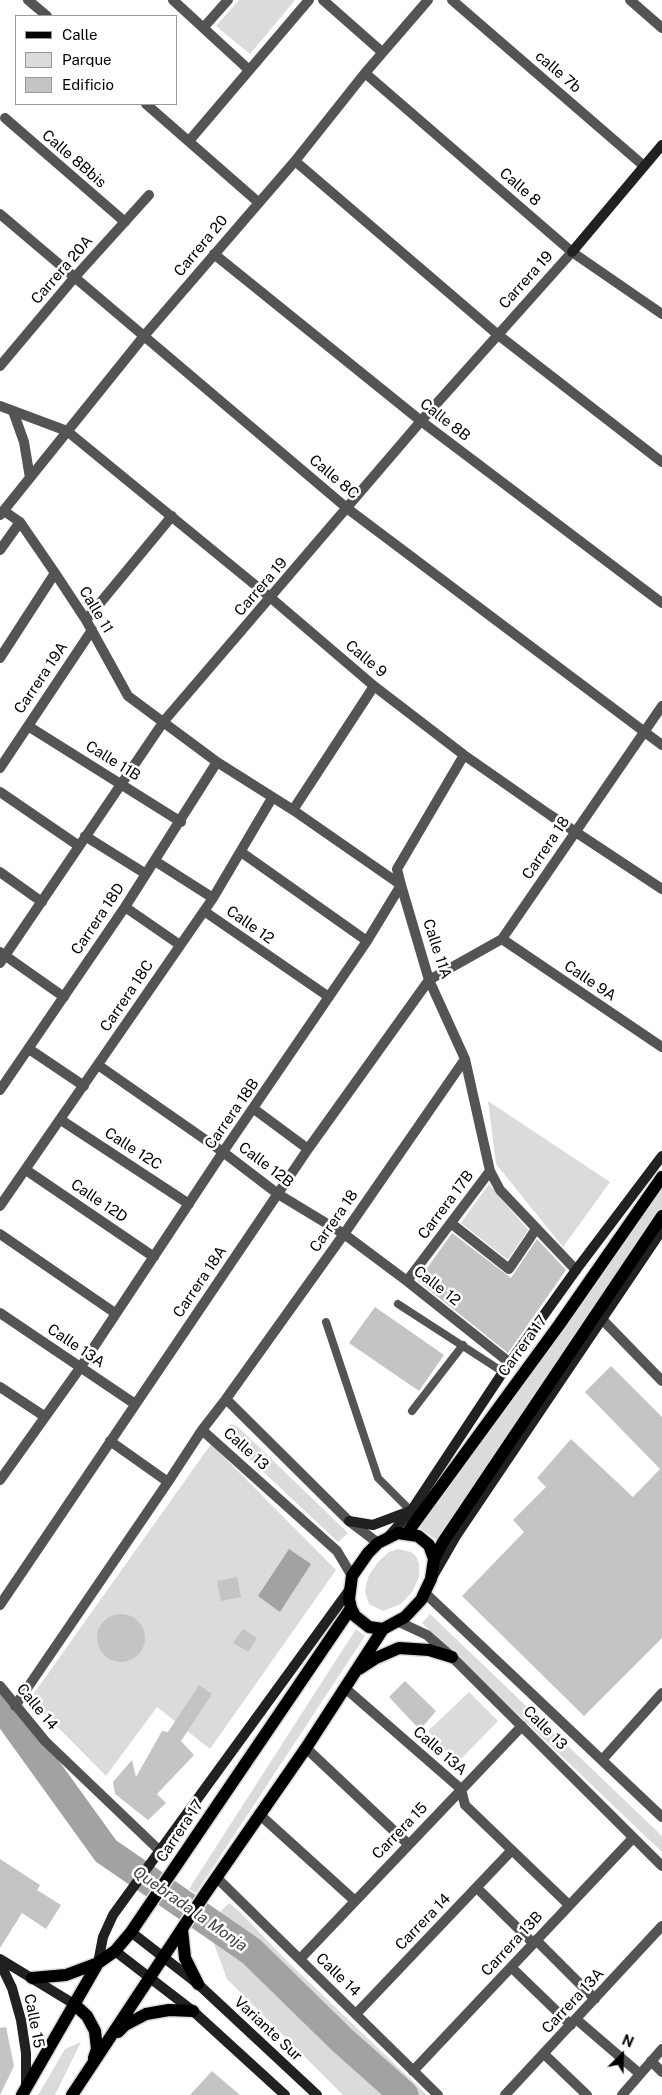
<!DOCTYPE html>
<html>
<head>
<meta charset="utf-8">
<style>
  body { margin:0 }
  #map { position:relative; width:662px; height:2095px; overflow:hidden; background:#fff; font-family:"Public Sans",sans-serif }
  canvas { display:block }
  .legend { position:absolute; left:15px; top:15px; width:162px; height:90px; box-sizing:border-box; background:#fff; border:1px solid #999; margin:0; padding:6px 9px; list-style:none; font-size:15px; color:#000 }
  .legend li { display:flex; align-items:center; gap:10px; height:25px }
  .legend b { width:25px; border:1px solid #999 }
  .north { position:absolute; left:597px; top:2030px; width:50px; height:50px; -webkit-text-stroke:4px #fff; paint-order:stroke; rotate:23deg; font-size:14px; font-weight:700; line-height:20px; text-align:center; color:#000 }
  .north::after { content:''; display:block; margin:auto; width:18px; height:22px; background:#000; clip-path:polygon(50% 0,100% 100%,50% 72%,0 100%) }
</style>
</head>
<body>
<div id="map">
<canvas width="662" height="2095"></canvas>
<ul class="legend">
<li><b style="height:6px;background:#000"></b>Calle</li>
<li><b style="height:14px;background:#dbdbdb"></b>Parque</li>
<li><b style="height:14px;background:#c4c4c4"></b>Edificio</li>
</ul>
<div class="north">N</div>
</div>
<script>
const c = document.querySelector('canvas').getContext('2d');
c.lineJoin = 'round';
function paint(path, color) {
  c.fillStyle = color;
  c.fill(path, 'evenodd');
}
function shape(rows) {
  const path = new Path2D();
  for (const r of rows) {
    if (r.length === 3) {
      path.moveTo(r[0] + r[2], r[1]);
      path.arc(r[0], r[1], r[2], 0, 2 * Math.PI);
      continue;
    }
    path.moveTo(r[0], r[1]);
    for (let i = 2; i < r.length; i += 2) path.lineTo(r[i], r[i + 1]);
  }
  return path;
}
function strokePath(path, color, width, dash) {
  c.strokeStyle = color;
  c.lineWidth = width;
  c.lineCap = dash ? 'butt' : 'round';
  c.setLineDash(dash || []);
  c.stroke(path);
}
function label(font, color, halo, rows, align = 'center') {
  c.font = font + ' "Public Sans",sans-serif';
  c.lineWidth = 5;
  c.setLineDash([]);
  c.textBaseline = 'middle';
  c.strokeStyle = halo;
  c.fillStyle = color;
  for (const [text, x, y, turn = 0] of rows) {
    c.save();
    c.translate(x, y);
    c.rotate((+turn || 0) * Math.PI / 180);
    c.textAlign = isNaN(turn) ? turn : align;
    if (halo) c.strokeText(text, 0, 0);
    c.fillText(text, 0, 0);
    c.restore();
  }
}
paint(shape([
  [239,0,295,0,250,54,216,26],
  [488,1101,610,1182,563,1247,496,1164],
  [662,1181,662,1208,438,1541,420,1528],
  [489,1184,528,1230,508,1260,461,1223],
  [231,1424,237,1426,348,1533,338,1542,226,1437,225,1430],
  [211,1444,336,1570,210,1749,157,1707,106,1776,30,1699],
  [398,1549,411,1552,416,1556,419,1563,419,1577,412,1592,401,1604,383,1611,369,1604,365,1592,366,1585,369,1575,378,1562,389,1552],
  [430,1614,662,1836,662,1852,422,1623],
  [356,1629,365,1636,196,1893,189,1889],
  [469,1692,498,1721,457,1763,428,1731],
  [229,1903,240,1912,287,1961,427,2095,343,2095,227,1979,210,1933,215,1917],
  [81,2042,55,2095,38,2095,65,2049]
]), '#dbdbdb');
paint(shape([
  [289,1549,311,1564,280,1612,258,1596]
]), '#a2a2a2');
strokePath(shape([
  [0,1704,106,1851,251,1951,342,2040,404,2095]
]), '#a2a2a2', 29);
paint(shape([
  [452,1233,511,1278,537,1239,566,1270,508,1353,418,1281],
  [375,1307,444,1355,419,1391,349,1343],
  [611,1366,662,1417,662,1638,584,1716,462,1596,524,1532,513,1520,546,1487,537,1478,571,1439,633,1497,660,1469,585,1392],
  [237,1577,241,1597,221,1601,217,1581],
  [121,1638,24],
  [243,1629,257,1638,248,1652,233,1643],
  [405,1681,436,1711,420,1730,389,1697],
  [199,1685,212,1694,181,1741,194,1755,157,1794,166,1803,148,1820,115,1794,113,1782,132,1760,136,1777,162,1731,168,1732],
  [0,1859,40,1885,37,1890,61,1905,46,1929,22,1913,0,1948],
  [6,2027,14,2066,0,2095,0,2028],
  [212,2071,240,2095,190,2095]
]), '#c4c4c4');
const primary = shape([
  [398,1533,418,1536,429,1545,434,1559,431,1579,421,1600,405,1617,383,1629,369,1627,355,1616,351,1608,349,1599,352,1576,368,1553,378,1543,398,1533],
  [407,1533,559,1325,662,1177],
  [434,1559,443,1542,662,1216],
  [359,1669,376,1658,399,1648,429,1650,452,1657],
  [182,1929,185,1958,198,1984],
  [32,1978,66,1975,98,1963],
  [74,2004,87,2016,95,2031,97,2049,94,2058],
  [118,2032,125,2025,146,2014,169,2010,193,2011],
  [22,2095,98,1963,115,1951,131,1932,351,1608],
  [72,2095,205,1894,306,1748,383,1629]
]);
strokePath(primary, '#dbdbdb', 15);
strokePath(shape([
  [398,1304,503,1372],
  [326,1322,378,1478,411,1511],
  [412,1411,463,1345]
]), '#545454', 8);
strokePath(shape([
  [28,0,47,16],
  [173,0,248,69],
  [323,0,382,52],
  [452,0,644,166],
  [630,0,662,28],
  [204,27,228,0],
  [365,73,572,252,662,314],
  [146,104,258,202],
  [5,118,125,222],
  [189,141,309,0],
  [295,161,497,334,662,462],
  [0,214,348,509,662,745],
  [214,254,421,421,662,603],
  [0,366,74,278,149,195],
  [0,406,67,431,271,598,374,686,464,755,550,815,662,889],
  [13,411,24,442,30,478],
  [4,511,20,522,55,573,86,620,128,696,217,762,293,810,401,885,429,980,465,1059,490,1171,500,1190,576,1270],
  [0,515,144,336,295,161,365,73,428,0],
  [0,550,20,522],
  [86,620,172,516],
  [0,658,55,573],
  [28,726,181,822],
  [0,768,92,630],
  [0,792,79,846],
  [293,810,374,686],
  [85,836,146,874],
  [241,852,367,941],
  [155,861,213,898],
  [0,872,42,902],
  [125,907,180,945],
  [204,911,329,997],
  [502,939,662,1047],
  [0,952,64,997],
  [0,963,164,721,421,421,572,252],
  [29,1049,84,1086],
  [98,1065,223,1152,278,1194,344,1234,407,1281,510,1363],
  [0,1090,125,907,217,762],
  [254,1109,308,1149],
  [61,1120,189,1204],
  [26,1170,154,1257],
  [0,1206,213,898,272,798],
  [452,1224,509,1269,536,1229],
  [0,1234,115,1313],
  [407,1281,490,1171],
  [0,1313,135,1404],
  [597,1314,662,1381],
  [0,1387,44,1416],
  [226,1399,349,1521,378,1543],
  [202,1430,337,1551,352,1576],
  [110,1441,168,1482],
  [0,1480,80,1368,223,1152,367,941,401,885,397,869,464,755],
  [425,1593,662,1817],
  [0,1605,308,1149,429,980,502,939,662,706],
  [399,1622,427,1635,452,1657,662,1866],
  [0,1686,45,1741,160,1851],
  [345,1688,461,1789,465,1805,569,1905],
  [15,1706,168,1482,202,1430,226,1399,344,1234,465,1059],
  [306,1748,408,1844],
  [602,1760,662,1693],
  [259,1814,354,1900],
  [217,1878,438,2095],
  [477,1888,533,1943],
  [536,1940,595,1999],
  [300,1959,522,1726],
  [511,1967,571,2025],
  [356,2014,512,1850],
  [576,2019,640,2074],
  [544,2054,587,2095],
  [651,2061,662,2072],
  [413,2071,633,1838],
  [505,2095,662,1926],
  [622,2095,662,2049]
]), '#545454', 10);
strokePath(shape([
  [572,252,662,145],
  [349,1521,373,1525,410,1511],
  [389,1536,411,1511,503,1372,576,1270,662,1156],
  [433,1576,456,1536,662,1230],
  [131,1932,198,1984,317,2095],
  [115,1951,193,2011,285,2095],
  [0,1959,74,2004],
  [0,1963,12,1988,21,2020,26,2053,26,2087],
  [98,1963,103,1937,113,1915,350,1589]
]), '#212121', 10);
strokePath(primary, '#000', 12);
label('15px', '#000', '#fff', [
  ["calle 7b",558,72,41],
  ["Calle 8Bbis",74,159,41],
  ["Calle 8",520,187,41],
  ["Carrera 20",201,246,-50],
  ["Carrera 20A",62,270,-49],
  ["Carrera 19",526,280,-48],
  ["Calle 8B",445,420,38],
  ["Calle 8C",334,477,40],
  ["Carrera 19",261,587,-49],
  ["Calle 11",96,610,59],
  ["Calle 9",366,659,40],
  ["Carrera 19A",41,678,-56],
  ["Calle 11B",113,761,32],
  ["Carrera 18",546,848,-56],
  ["Carrera 18D",98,919,-56],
  ["Calle 12",250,925,35],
  ["Calle 11A",437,949,72],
  ["Calle 9A",590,981,34],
  ["Carrera 18C",127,996,-56],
  ["Carrera 18B",232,1114,-55],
  ["Calle 12C",133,1149,33],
  ["Calle 12B",266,1165,37],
  ["Calle 12D",99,1201,34],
  ["Carrera 17B",446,1205,-53],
  ["Carrera 18",334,1221,-55],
  ["Carrera 18A",200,1282,-56],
  ["Calle 12",437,1286,38],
  ["Calle 13A",76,1346,34],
  ["Carrera 17",523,1346,-54],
  ["Calle 13",246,1449,42],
  ["Calle 14",37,1707,50],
  ["Calle 13",545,1728,45],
  ["Calle 13A",440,1751,41],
  ["Carrera 17",180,1831,-56],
  ["Carrera 15",400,1831,-46],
  ["Carrera 14",423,1922,-46],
  ["Carrera 13B",512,1944,-47],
  ["Calle 14",338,1975,44],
  ["Carrera 13A",573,2001,-47],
  ["Calle 15",34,2021,79],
  ["Variante Sur",268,2029,43]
]);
label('italic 16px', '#434343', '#fff', [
  ["Quebrada la Monja",190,1909,35]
]);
</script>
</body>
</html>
